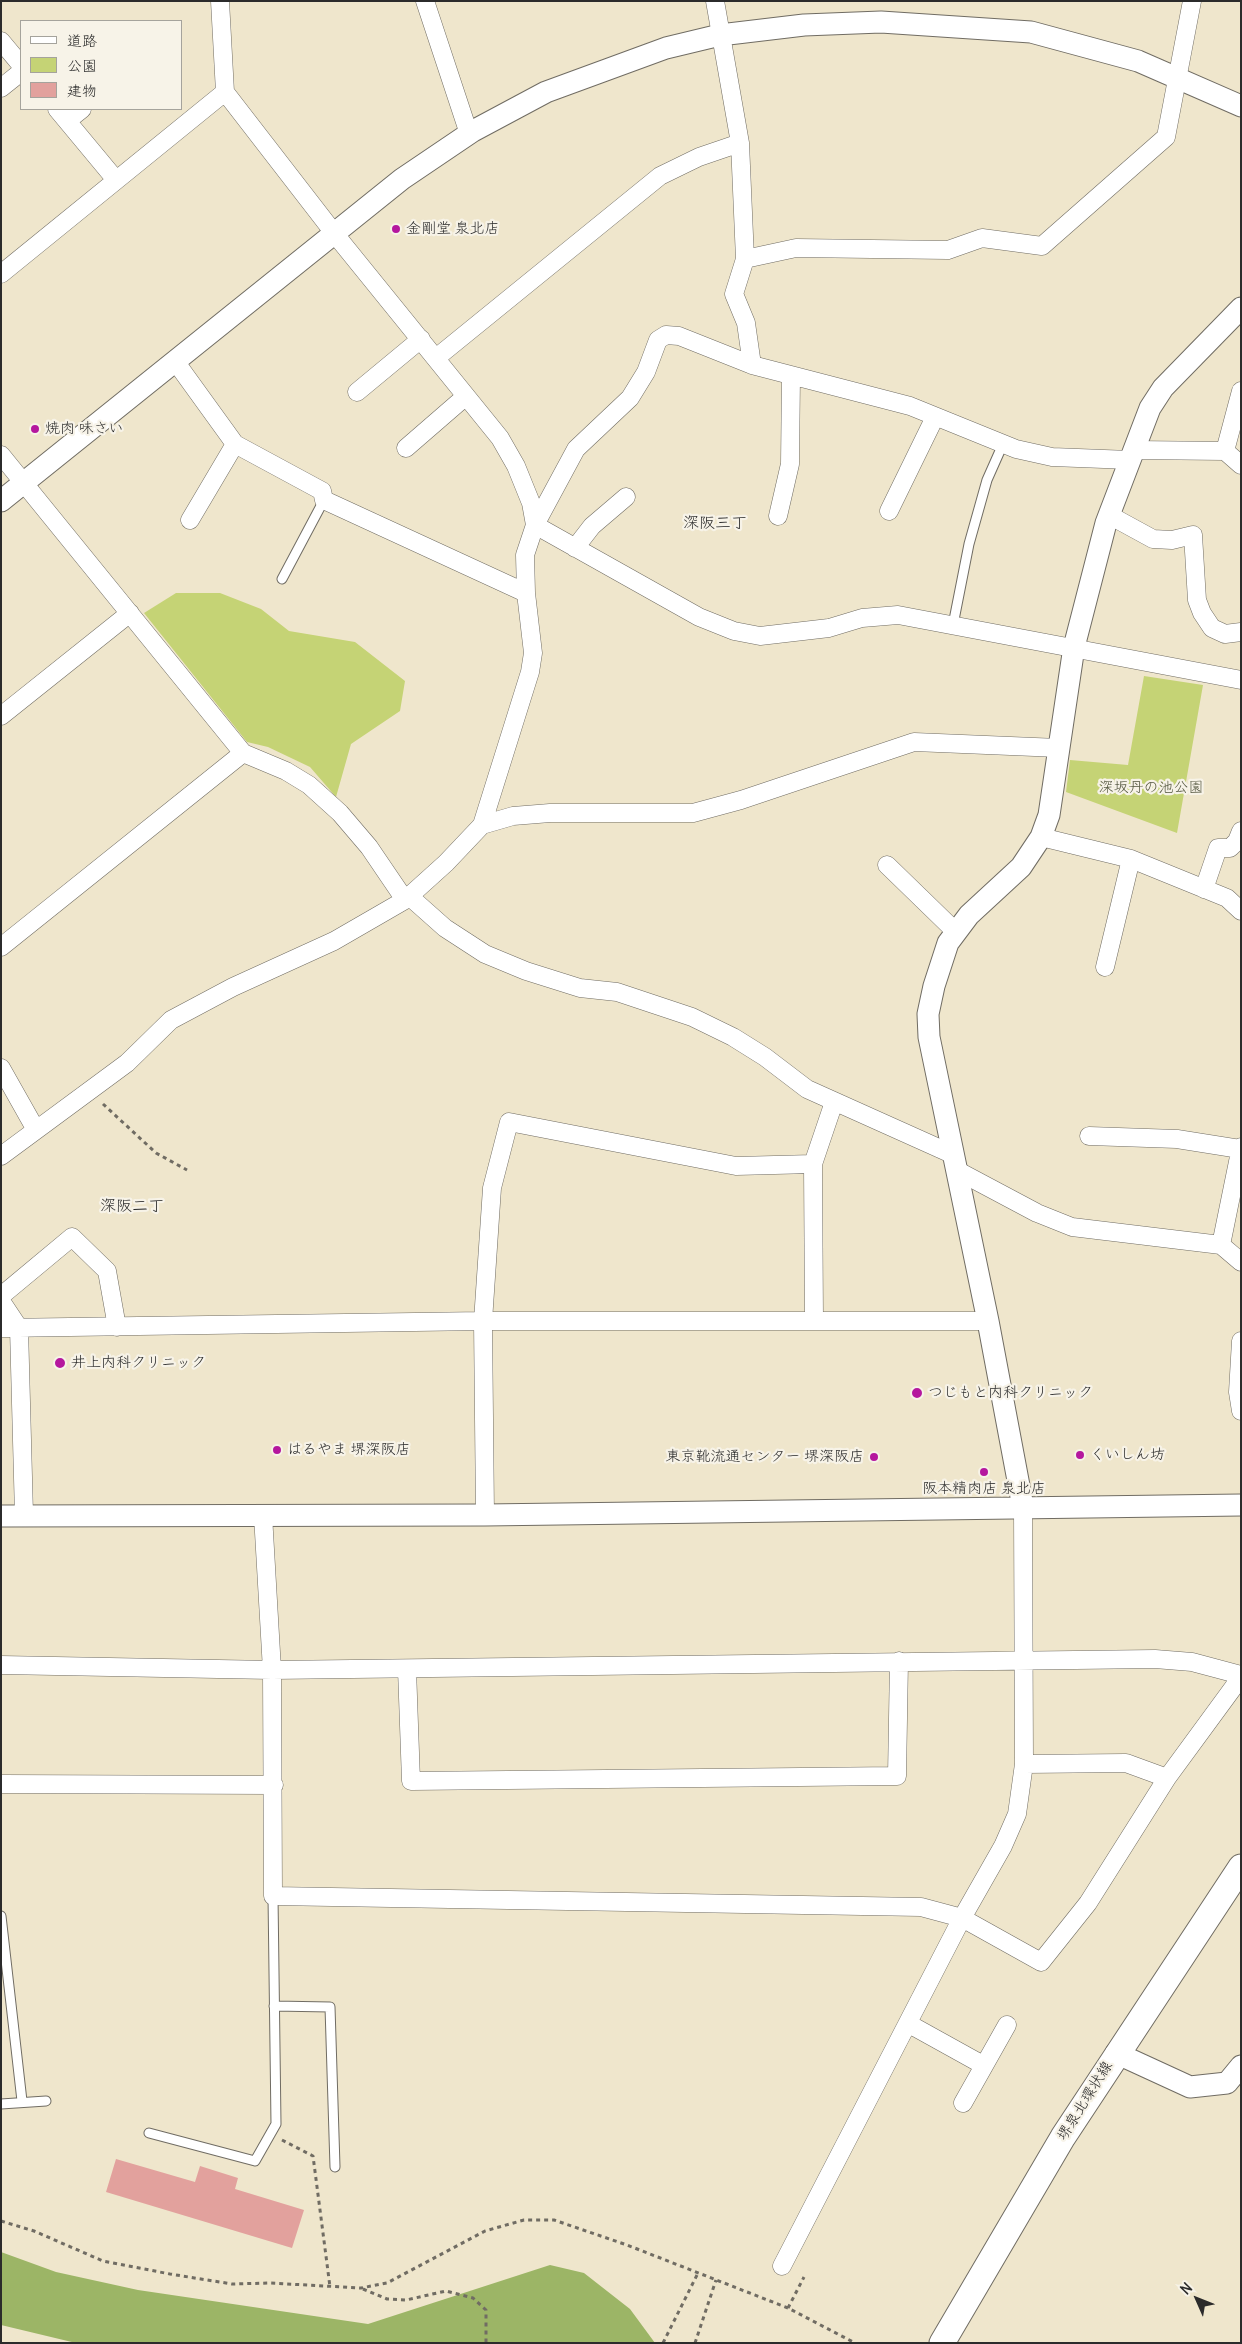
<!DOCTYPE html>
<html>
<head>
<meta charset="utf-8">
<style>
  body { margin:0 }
  #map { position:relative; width:1242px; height:2344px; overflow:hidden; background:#efe6cc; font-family:Delius,"Klee One",sans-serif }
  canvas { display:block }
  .frame { position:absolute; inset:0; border:2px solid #2b2b2b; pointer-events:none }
  .legend { position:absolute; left:20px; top:20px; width:162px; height:90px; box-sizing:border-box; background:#f7f3e8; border:1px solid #a5a39c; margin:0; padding:6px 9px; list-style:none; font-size:15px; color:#2b2b2b }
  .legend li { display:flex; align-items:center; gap:10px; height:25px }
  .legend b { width:25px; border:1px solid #a5a39c }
  .north { position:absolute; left:1172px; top:2274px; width:50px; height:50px; -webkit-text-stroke:4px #f7f3e8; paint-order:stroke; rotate:314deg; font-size:14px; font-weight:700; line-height:20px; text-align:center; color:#2b2b2b }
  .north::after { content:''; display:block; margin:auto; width:18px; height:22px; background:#2b2b2b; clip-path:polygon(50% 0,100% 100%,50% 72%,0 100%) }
</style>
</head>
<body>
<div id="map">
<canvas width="1242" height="2344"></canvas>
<div class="frame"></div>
<ul class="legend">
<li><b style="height:6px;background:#fff"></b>道路</li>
<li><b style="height:14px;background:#c5d375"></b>公園</li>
<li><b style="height:14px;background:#e2a19d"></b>建物</li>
</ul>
<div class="north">N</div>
</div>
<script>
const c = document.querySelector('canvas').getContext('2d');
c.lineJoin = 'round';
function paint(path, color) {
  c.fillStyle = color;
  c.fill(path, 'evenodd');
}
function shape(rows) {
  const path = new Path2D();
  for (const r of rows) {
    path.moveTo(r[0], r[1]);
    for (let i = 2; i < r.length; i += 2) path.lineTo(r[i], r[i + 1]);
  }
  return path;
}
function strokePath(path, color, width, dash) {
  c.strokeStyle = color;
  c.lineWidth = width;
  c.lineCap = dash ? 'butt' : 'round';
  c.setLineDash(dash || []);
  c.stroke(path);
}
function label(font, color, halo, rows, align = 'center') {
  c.font = font + ' Delius,"Klee One",sans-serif';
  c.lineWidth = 4.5;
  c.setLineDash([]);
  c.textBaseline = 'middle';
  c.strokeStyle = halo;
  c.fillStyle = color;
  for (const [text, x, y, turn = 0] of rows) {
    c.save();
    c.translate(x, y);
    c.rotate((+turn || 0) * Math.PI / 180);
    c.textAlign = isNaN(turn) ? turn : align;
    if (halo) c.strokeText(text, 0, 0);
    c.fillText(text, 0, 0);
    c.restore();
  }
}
paint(shape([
  [176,593,220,593,261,609,289,631,355,642,405,681,400,711,351,744,336,797,310,767,268,747,247,742,144,613],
  [1144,676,1203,685,1177,833,1066,792,1070,760,1128,765]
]), '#c5d375');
paint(shape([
  [1,2252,56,2272,138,2290,368,2324,550,2265,584,2273,630,2309,655,2343,76,2343,1,2325]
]), '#9cb566');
paint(shape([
  [116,2159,195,2182,200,2166,238,2178,235,2189,304,2210,292,2248,106,2192]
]), '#e2a19d');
const service = shape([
  [282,579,324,500],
  [953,625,969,544,987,480,1003,444],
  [1,1916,22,2101],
  [274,2006,330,2007,335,2167],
  [1,2104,46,2101],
  [149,2133,255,2161,276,2124,273,1896]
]);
const minor = shape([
  [220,1,225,92,334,233,500,438,516,466,531,503,535,525,699,617,734,631,760,636,829,628,862,618,898,615,1241,680],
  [425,1,469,134],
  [715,1,740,143,745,259,796,248,948,250,982,238,1042,246,1166,137,1192,1],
  [1,41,21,65],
  [1,88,21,72],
  [57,109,116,180],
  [67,121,82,109],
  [745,259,734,294,746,323,752,365,910,406,1016,449,1052,457,1130,460],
  [1,274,225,92],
  [436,358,660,176,699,157,740,143],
  [175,361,235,444,322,491,324,500,526,593],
  [357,392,421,339],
  [406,448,466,396],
  [1134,450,1225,451,1241,465],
  [1225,451,1241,391],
  [1,455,243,753,1,947],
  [889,511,935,417],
  [1109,515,1153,539,1172,540,1193,535,1197,600,1202,613,1212,628,1225,634,1241,632],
  [778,516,790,464,791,376],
  [190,520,235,444],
  [575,548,592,526,626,497],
  [1,716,130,613],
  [243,753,286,771,309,785,340,813,369,847,405,900],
  [482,825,530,672,533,653,526,593,525,555,535,525,576,449,630,398,646,372,658,340,666,335,679,336,752,365],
  [1041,837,1131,859,1227,898,1241,911],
  [887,865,956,932],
  [1204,889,1218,848,1230,848,1237,841,1241,831],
  [409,896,445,928,485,954,526,971,580,988,617,992,692,1017,733,1037,765,1057,807,1089,954,1155],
  [1105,967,1131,859],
  [1,1068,36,1130],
  [1089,1136,1177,1139,1240,1149],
  [1241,1147,1221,1245,1241,1262],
  [1,1156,127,1063,171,1020,233,987,334,941,405,900,446,863,482,825,513,816,550,813,693,813,741,800,914,742,1059,748],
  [958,1171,1037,1213,1072,1227,1221,1245],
  [1,1296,72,1237,107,1271,117,1327],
  [1,1301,19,1328,24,1515],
  [814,1321,813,1164,834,1102],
  [1,1328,483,1321,988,1321],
  [1241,1341,1238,1392,1241,1411],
  [263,1515,272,1670,273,1896,921,1907,962,1918,1041,1962,1088,1903,1167,1778,1241,1677],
  [485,1515,483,1321,492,1188,509,1122,736,1166,813,1164],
  [1,1665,272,1670,1155,1659,1192,1662,1241,1675],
  [407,1669,411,1781,897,1776,899,1661],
  [1024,1764,1126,1763,1167,1778],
  [1,1784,274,1785],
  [909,2024,983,2065],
  [963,2103,1007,2025],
  [782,2266,962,1918,1003,1846,1017,1814,1024,1764,1023,1507]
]);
const tertiary = shape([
  [1,501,402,179,473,131,546,92,666,48,720,35,804,25,881,22,1031,32,1138,61,1241,106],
  [1023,1507,988,1321,929,1037,928,1014,934,986,948,943,969,915,1021,867,1041,837,1049,815,1074,647,1106,523,1150,408,1163,388,1241,308],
  [1,1516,485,1515,1241,1505],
  [1116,2053,1190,2087,1227,2083,1241,2066]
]);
const secondary = shape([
  [942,2343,1063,2137,1241,1867]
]);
strokePath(service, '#706c63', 11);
strokePath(minor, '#706c63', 19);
strokePath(tertiary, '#706c63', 23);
strokePath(secondary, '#706c63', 27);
strokePath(shape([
  [103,1104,156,1153,187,1170],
  [282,2140,313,2156,330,2287],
  [1,2221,34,2231,103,2261,170,2274,232,2284,270,2283,361,2288,387,2283,485,2231,524,2220,554,2220,627,2245,788,2308,855,2343],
  [363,2289,387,2299,406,2300,446,2291,473,2298,486,2310,486,2343],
  [788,2308,804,2277],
  [663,2343,698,2273],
  [695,2343,716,2280]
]), '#706c63', 3, [4, 4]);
strokePath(service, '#fff', 9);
strokePath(minor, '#fff', 18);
strokePath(tertiary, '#fff', 21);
strokePath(secondary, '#fff', 25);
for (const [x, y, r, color] of [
  [396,229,5,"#b5179e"],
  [35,429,5,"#b5179e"],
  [60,1363,6,"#b5179e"],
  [917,1393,6,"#b5179e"],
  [277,1450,5,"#b5179e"],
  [1080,1455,5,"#b5179e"],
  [874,1457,5,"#b5179e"],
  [984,1472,5,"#b5179e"]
]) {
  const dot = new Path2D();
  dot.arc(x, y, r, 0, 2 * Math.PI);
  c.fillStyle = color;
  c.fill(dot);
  strokePath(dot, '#f7f3e8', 2);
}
label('15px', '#2b2b2b', '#f7f3e8', [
  ["金剛堂 泉北店",406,229],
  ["焼肉 味さい",45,429],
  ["井上内科クリニック",71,1363],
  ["つじもと内科クリニック",928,1393],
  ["はるやま 堺深阪店",287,1450],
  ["くいしん坊",1090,1455],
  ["東京靴流通センター 堺深阪店",864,1457,"right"],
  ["阪本精肉店 泉北店",984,1489,"center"]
], 'left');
label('15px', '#52553e', '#f7f3e8', [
  ["深坂丹の池公園",1151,788]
]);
label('15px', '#2b2b2b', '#f7f3e8', [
  ["堺泉北環状線",1085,2101,-58]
]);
label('16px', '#2b2b2b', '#f7f3e8', [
  ["深阪三丁",715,523],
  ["深阪二丁",132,1206]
]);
</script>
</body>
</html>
